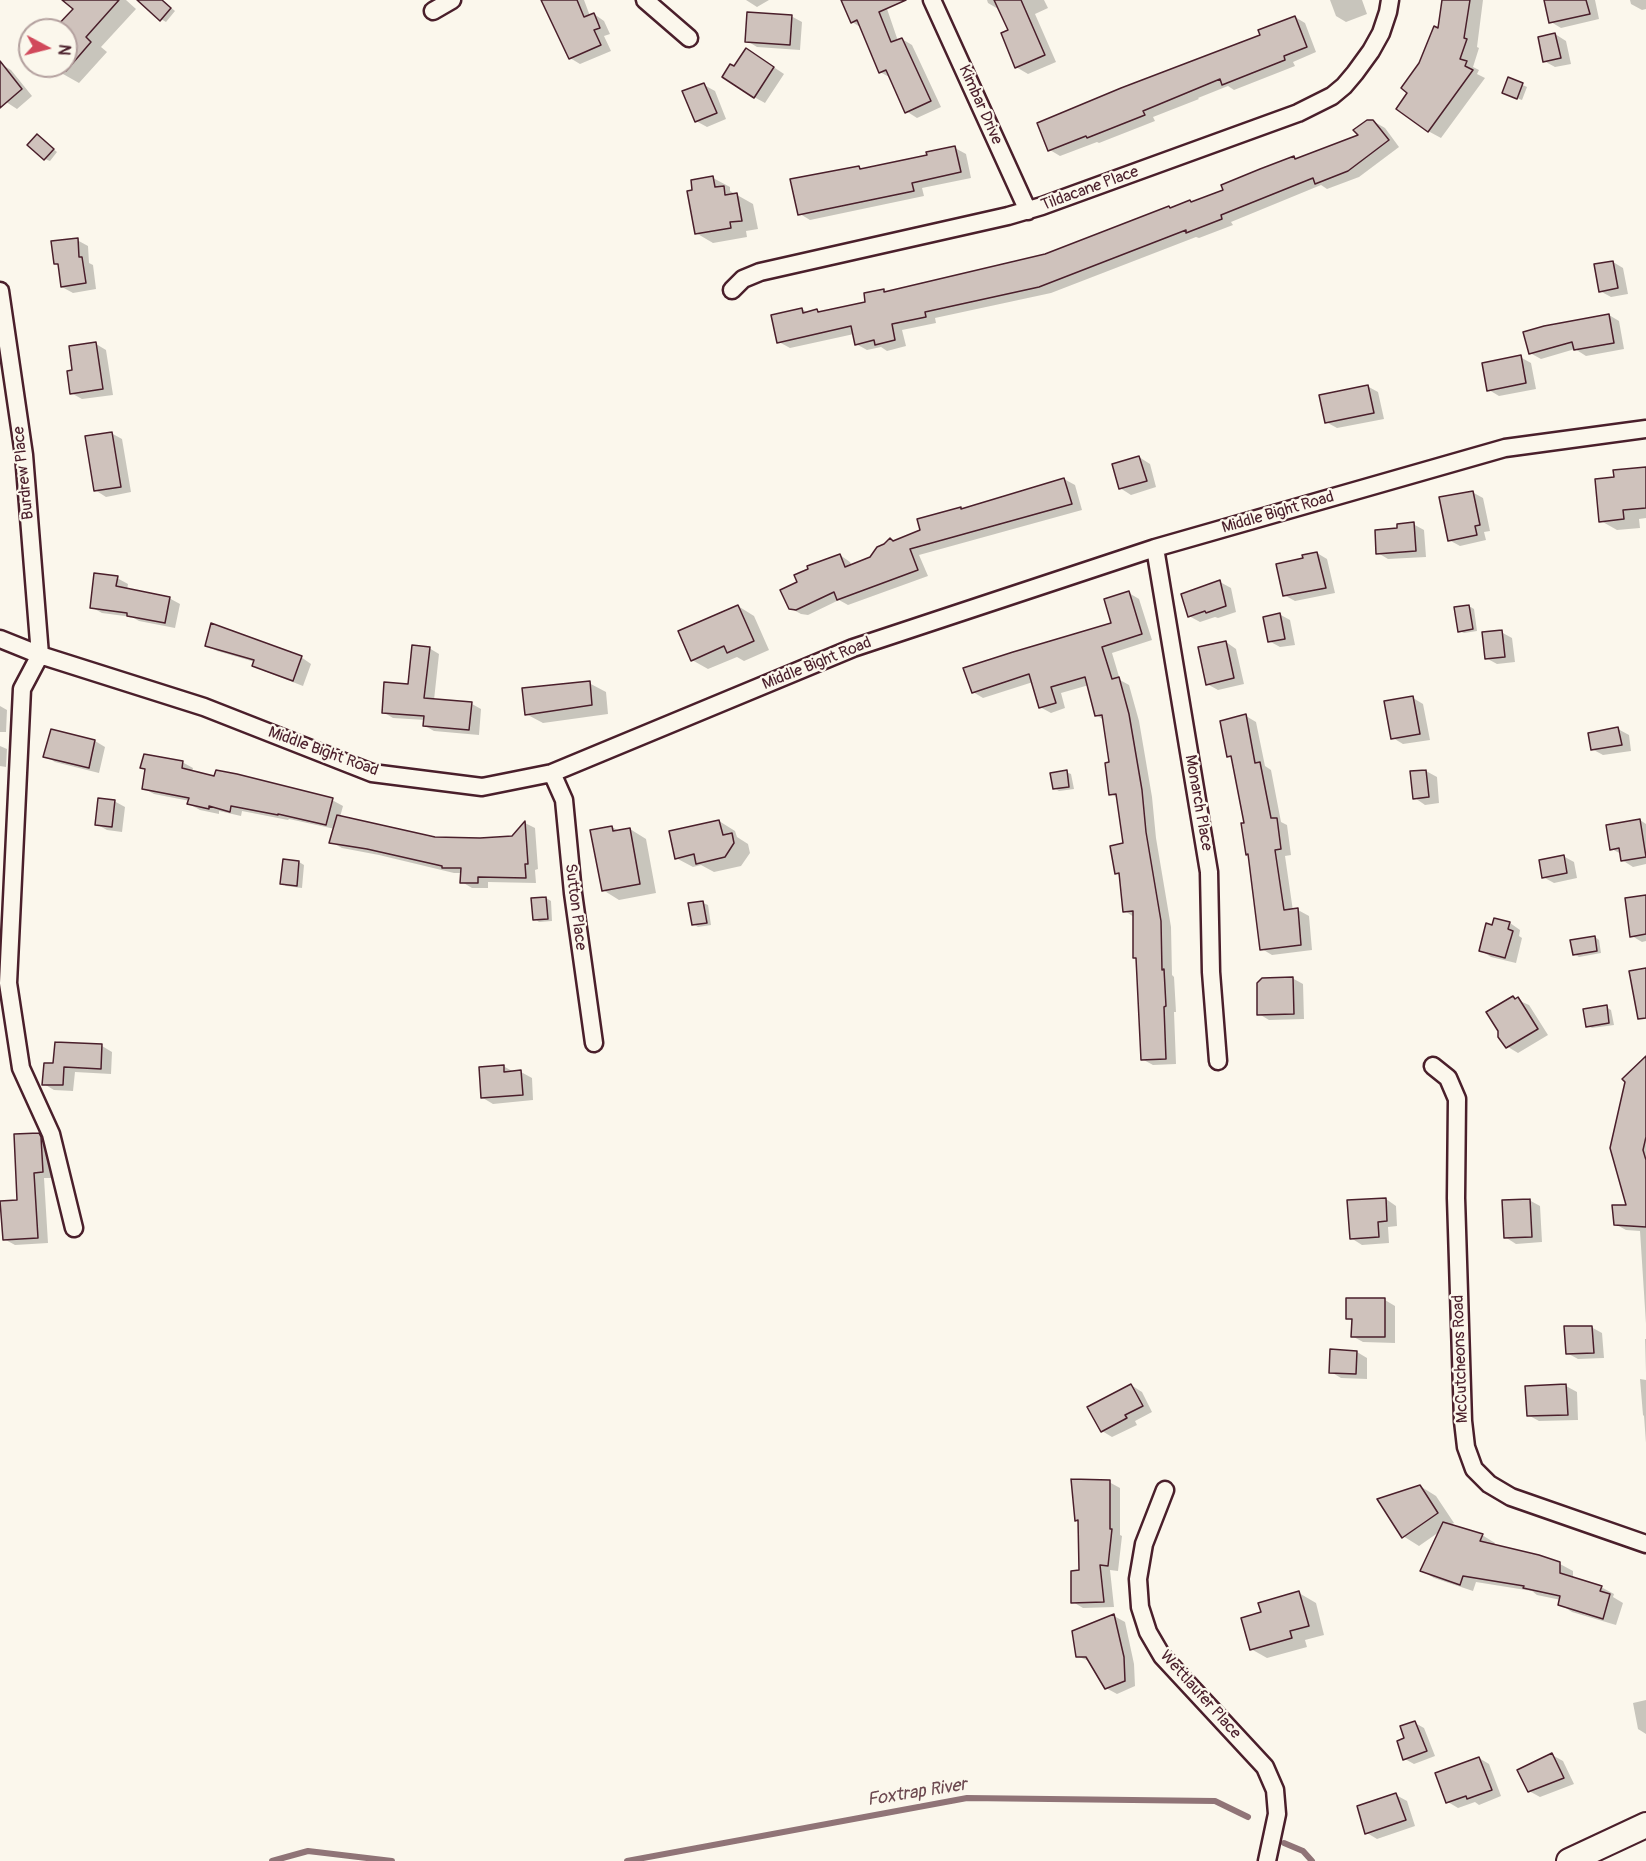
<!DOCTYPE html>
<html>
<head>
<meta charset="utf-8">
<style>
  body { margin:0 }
  #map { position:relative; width:1646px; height:1861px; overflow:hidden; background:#fbf7ec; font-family:Pangolin,sans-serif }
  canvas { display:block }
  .north { position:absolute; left:18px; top:18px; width:60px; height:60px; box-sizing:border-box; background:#fbf7ec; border:2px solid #b4a19f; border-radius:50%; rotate:97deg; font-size:16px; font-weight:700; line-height:24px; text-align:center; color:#4a1f2b }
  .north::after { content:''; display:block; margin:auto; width:21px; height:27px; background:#d1495b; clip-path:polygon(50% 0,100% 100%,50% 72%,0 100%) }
</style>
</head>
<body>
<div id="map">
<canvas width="1646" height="1861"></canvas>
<div class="north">N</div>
</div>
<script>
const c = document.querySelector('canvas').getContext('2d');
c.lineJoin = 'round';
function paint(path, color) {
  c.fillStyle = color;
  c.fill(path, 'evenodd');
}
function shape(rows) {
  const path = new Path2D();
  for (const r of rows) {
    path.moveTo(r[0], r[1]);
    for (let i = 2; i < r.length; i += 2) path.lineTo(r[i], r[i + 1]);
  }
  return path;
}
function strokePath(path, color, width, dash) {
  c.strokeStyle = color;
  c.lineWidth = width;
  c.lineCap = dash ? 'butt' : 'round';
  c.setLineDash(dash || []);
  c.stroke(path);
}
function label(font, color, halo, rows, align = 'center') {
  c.font = font + ' Pangolin,sans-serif';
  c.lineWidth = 4.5;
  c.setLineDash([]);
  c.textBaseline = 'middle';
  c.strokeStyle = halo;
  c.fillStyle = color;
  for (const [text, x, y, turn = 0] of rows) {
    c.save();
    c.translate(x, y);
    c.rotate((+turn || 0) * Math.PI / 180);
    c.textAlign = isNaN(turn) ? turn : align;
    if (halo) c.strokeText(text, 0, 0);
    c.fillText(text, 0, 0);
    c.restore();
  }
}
paint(shape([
  [64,0,126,0,136,9,101,47,107,52,79,83,63,74,55,66,66,66,66,30,55,30,75,9],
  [147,0,162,0,175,11,166,22,161,19],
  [543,0,584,0,590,16,594,14,604,21,610,34,604,36,611,51,580,64,570,58],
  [746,0,769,0,757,7],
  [843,0,884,0,898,41,902,39,912,45,941,107,917,118,906,111,891,78,880,72,862,28,852,22],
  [987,0,1044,0,1048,8,1035,14,1056,62,1028,74,1016,67,1010,31,1000,10,988,3],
  [1330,0,1362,0,1367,14,1346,22,1336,16],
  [1444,0,1483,0,1477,47,1479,48,1473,67,1479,70,1477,74,1485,78,1441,138,1428,131,1409,93,1420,64,1439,30],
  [1546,0,1595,0,1599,19,1561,28,1551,22],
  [1630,0,1646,0,1646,9,1642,10,1631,4],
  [791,16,802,22,800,50,757,47,747,41],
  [1295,17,1305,23,1316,52,1293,62,1295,66,1234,90,1228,86,1198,98,1199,99,1153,117,1155,121,1099,143,1097,142,1060,156,1050,150],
  [1555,34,1566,41,1571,64,1555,67,1544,61],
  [757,56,784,74,765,103,754,97,734,68],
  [1,64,11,70,32,96,17,109,0,98],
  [1509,79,1527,87,1522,100,1508,95],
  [704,85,715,91,726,119,707,127,696,121],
  [1373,121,1385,128,1399,147,1359,177,1327,189,1321,185,1231,222,1233,225,1199,238,1196,237,1051,293,935,318,936,323,902,330,906,346,887,351,881,347,867,350,856,344,854,334,790,348,779,342,802,309,808,313,817,311,821,313,867,303,883,290,887,292,1045,255,1169,207,1172,209,1193,203,1224,191,1293,158,1297,160,1360,136],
  [38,136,57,152,50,161,45,159],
  [955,148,966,154,971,178,922,188,924,196,810,220,800,214,859,167,863,170,929,156],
  [713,178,730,187,730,191,753,204,758,229,746,231,747,237,713,243,696,233,694,191],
  [77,240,88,246,89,263,93,265,96,289,73,293,62,287,60,265,56,263],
  [1613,262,1623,268,1628,294,1611,297,1600,291],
  [1609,315,1619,321,1624,349,1586,356,1575,349,1541,359,1530,353],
  [96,344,106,350,113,395,82,399,71,393,74,371],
  [1520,357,1531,363,1536,389,1499,396,1489,390],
  [1367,386,1378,392,1384,419,1337,428,1326,422],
  [111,433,122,439,131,492,106,497,95,490],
  [1139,457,1150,464,1156,487,1131,495,1120,488],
  [1646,468,1646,518,1639,519,1640,528,1617,530,1601,521,1616,479],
  [1064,479,1075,485,1082,510,919,555,928,576,848,605,839,600,808,615,801,614,790,608,799,583,840,555,850,562,852,566,871,559,893,542,921,531,960,508,963,510],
  [1472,492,1483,498,1490,531,1484,532,1486,540,1460,546,1449,540],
  [1413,524,1424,530,1426,557,1388,559,1378,553,1399,530],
  [1317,553,1327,559,1335,593,1295,601,1284,595,1304,559],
  [117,578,128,584,127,590,169,598,180,604,175,628,139,621,132,617,102,613,91,607],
  [1220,582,1231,588,1236,612,1218,618,1215,617,1200,622,1189,616],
  [1129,593,1139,599,1152,640,1112,653,1120,680,1129,685,1139,721,1152,797,1156,838,1171,927,1172,975,1174,977,1176,1012,1174,1012,1176,1064,1153,1065,1142,1059,1134,917,1125,911,1120,876,1116,873,1125,844,1118,798,1111,794,1110,763,1104,720,1096,715,1089,685,1061,693,1065,708,1051,713,1040,707,1033,682,983,698,973,692,1113,624],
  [738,606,754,616,769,650,744,661,737,657,708,669,692,660],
  [1469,606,1474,609,1477,631,1464,633,1459,631],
  [1279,614,1290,620,1295,645,1280,647,1269,641],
  [1501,632,1512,638,1515,662,1497,664,1486,658],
  [1226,642,1236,649,1244,684,1218,690,1207,684],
  [206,645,301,657,311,664,303,686,264,671,254,665,255,662,217,651],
  [429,648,439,654,434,700,472,704,481,709,479,735,434,731,425,726,425,720,393,718,383,712,409,686],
  [589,683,606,692,608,714,543,723,526,714],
  [1413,698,1423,704,1430,740,1403,744,1393,738],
  [0,706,7,710,6,732,0,732],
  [1246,716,1256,722,1265,766,1271,770,1281,822,1287,825,1291,855,1285,856,1293,911,1298,910,1309,916,1312,950,1272,955,1262,949,1250,855,1247,854,1245,824,1233,758,1229,756],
  [1618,729,1629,735,1631,751,1603,755,1592,749],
  [95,741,105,747,99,773,55,762,45,756],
  [0,746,7,749,6,767,0,766],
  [182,762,193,768,192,772,332,800,343,806,340,817,435,838,480,839,512,838,525,823,535,828,538,869,535,870,536,883,488,882,488,888,472,888,462,882,462,873,454,873,379,855,342,848,331,842,335,829,289,819,288,820,242,811,241,816,219,811,219,814,200,810,189,804,190,801,154,794,143,788,146,770,142,768],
  [1426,771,1437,777,1439,803,1425,805,1415,798],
  [1066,772,1071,774,1074,789,1059,791,1054,788],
  [114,801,125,807,122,832,107,830,96,824],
  [1640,820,1646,824,1646,864,1633,867,1622,860,1621,854,1612,849],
  [719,821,735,831,737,837,748,844,750,853,741,866,714,872,701,865,693,867,676,858],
  [612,827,619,831,630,829,646,839,656,893,619,900,603,890],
  [1563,856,1574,862,1577,878,1554,883,1543,877],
  [299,862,304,865,302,888,286,886,282,883],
  [1646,897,1646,941,1642,942,1632,936],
  [546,898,551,901,552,921,539,922,535,919],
  [703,903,708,905,711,925,698,927,693,924],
  [1495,920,1510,923,1520,930,1519,936,1522,938,1516,963,1491,957,1480,950,1493,927],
  [1595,937,1599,940,1601,953,1579,957,1574,954],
  [1292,978,1303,984,1304,1019,1269,1020,1259,1014],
  [1513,998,1529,1005,1548,1035,1518,1053,1508,1047,1499,1036],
  [1606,1007,1611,1010,1614,1025,1592,1028,1587,1026],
  [102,1046,112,1052,111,1074,75,1072,73,1091,54,1090,44,1084,55,1065],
  [1646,1058,1646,1324,1640,1231,1626,1230,1615,1224,1628,1206],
  [503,1066,514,1072,521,1072,532,1078,533,1100,493,1104,483,1098],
  [38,1134,49,1140,51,1145,53,1178,44,1178,48,1243,15,1245,4,1239,18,1202],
  [1386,1199,1396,1206,1397,1226,1388,1227,1389,1243,1362,1245,1351,1238],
  [1529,1200,1540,1206,1542,1242,1516,1244,1505,1237],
  [1385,1300,1395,1306,1395,1343,1363,1342,1352,1336,1353,1321,1348,1318],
  [1591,1327,1602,1333,1604,1358,1578,1359,1567,1353],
  [1645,1339,1646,1339,1646,1373],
  [1357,1352,1367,1358,1367,1379,1341,1378,1331,1372],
  [1640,1379,1646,1380,1646,1443,1644,1416,1643,1415],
  [1131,1385,1142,1392,1152,1412,1135,1421,1137,1425,1112,1437,1102,1431],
  [1566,1386,1577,1392,1578,1420,1539,1421,1528,1415],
  [1109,1482,1120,1488,1120,1535,1122,1536,1118,1571,1110,1570,1114,1607,1083,1608,1073,1602,1080,1572,1079,1521,1076,1520],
  [1420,1486,1436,1496,1454,1523,1449,1526,1482,1535,1495,1543,1493,1546,1560,1564,1573,1571,1573,1578,1601,1587,1614,1594,1613,1597,1623,1603,1616,1625,1572,1612,1560,1604,1561,1600,1537,1595,1532,1591,1476,1582,1473,1591,1434,1578,1422,1571,1439,1532,1419,1546,1403,1536],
  [1299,1593,1316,1603,1324,1635,1305,1640,1307,1647,1267,1658,1251,1649,1262,1613],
  [1114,1616,1125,1622,1134,1664,1135,1686,1117,1694,1106,1688,1091,1662,1077,1656],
  [1646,1700,1646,1734,1638,1729,1633,1703],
  [1415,1723,1424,1728,1435,1756,1414,1764,1405,1759,1406,1739],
  [1552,1755,1563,1761,1574,1784,1540,1797,1529,1791],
  [1479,1758,1489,1764,1501,1796,1479,1805,1475,1802,1458,1808,1448,1802],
  [1396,1795,1407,1801,1415,1826,1377,1839,1367,1833]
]), '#0003');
strokePath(shape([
  [1284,1843,1303,1851,1312,1861],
  [272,1861,308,1851,392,1861],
  [627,1861,967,1798,1215,1801,1248,1817]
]), '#907477', 6);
const building = shape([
  [62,0,119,0,86,37,91,42,66,71,66,30,53,30,73,9,62,0],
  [137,0,162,0,171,8,160,21,137,0],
  [541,0,577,0,584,17,594,13,600,28,594,30,601,45,569,59,541,0],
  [841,0,906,0,879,12,891,42,902,38,931,101,905,113,886,70,879,73,857,20,851,23,841,0],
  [994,0,1021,0,1045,55,1015,68,1001,33,1008,30,994,0],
  [1442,0,1470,0,1464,38,1467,39,1460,59,1467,61,1465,66,1473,70,1428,132,1396,109,1407,93,1401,88,1419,63,1434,26,1438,28,1442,0],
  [1544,0,1586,0,1590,14,1549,23,1544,0],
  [747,12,792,15,790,45,745,42,747,12],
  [1295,16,1307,47,1284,56,1285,60,1222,85,1220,79,1143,111,1145,115,1087,138,1086,136,1048,151,1037,123,1121,88,1260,35,1258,30,1295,16],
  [1555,33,1561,58,1543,62,1538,37,1555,33],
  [746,48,774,67,754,98,722,77,730,64,734,66,746,48],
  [0,61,22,89,0,108,0,61],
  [1508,77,1523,83,1517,99,1502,93,1508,77],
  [704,83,717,113,695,122,682,91,704,83],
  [1367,120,1373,120,1389,140,1348,171,1315,184,1313,178,1221,215,1222,219,1186,233,1186,230,1039,287,925,312,926,317,892,324,895,340,875,345,874,340,855,345,851,326,777,343,771,315,802,308,803,313,817,309,818,312,865,302,864,293,884,289,884,292,1045,254,1169,206,1170,208,1190,200,1191,202,1223,190,1221,185,1260,169,1294,156,1295,159,1358,135,1353,130,1367,120],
  [37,134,54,149,44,160,27,145,37,134],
  [955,146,961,172,912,183,914,191,798,215,790,179,859,166,860,169,927,155,926,152,955,146],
  [713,176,715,187,724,186,725,195,737,193,742,221,730,222,731,228,695,234,687,191,692,190,691,180,713,176],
  [78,238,79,257,82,257,86,283,61,287,58,264,54,264,51,241,78,238],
  [1613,261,1618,288,1599,292,1594,264,1613,261],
  [1609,314,1614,343,1574,350,1572,342,1529,354,1523,332,1544,326,1609,314],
  [96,342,103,389,70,394,67,371,72,370,69,346,96,342],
  [1521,355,1526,383,1487,391,1482,363,1521,355],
  [1368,385,1374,413,1325,423,1319,395,1368,385],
  [112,432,121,487,94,491,85,436,112,432],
  [1139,456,1147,481,1119,489,1112,464,1139,456],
  [1646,467,1646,508,1623,510,1624,519,1599,522,1595,479,1614,477,1613,470,1646,467],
  [1064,478,1072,504,910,549,918,570,837,600,834,592,796,610,789,609,780,590,797,582,794,575,808,569,807,566,840,554,845,567,870,557,877,547,884,544,890,538,893,541,920,530,917,519,961,507,961,509,1064,478],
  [1473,491,1480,525,1475,526,1477,535,1448,541,1439,497,1473,491],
  [1414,522,1416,551,1376,554,1375,530,1397,528,1397,524,1414,522],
  [1317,552,1326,588,1283,596,1276,564,1303,558,1302,555,1317,552],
  [94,573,118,576,116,586,170,597,165,623,127,616,127,613,90,608,94,573],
  [1220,580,1226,606,1206,613,1205,611,1188,617,1181,594,1220,580],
  [1129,591,1142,634,1102,647,1112,679,1119,677,1129,714,1142,790,1146,832,1161,921,1162,970,1164,969,1166,1006,1164,1007,1166,1059,1141,1060,1136,958,1133,958,1133,911,1123,912,1119,873,1115,874,1110,846,1123,843,1116,794,1109,795,1105,763,1109,762,1102,715,1095,716,1085,677,1051,687,1056,703,1039,708,1029,674,972,693,963,668,1013,652,1111,623,1104,599,1129,591],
  [738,605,754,641,727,653,724,646,691,661,678,631,738,605],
  [1469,605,1473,629,1458,632,1454,607,1469,605],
  [1280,613,1285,639,1268,642,1263,617,1280,613],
  [211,623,302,656,293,681,252,666,254,660,205,646,211,623],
  [1502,630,1505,657,1485,659,1482,632,1502,630],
  [1226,641,1234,678,1206,685,1198,647,1226,641],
  [412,645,430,647,424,698,472,702,469,730,423,726,424,716,382,713,384,682,408,684,412,645],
  [590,681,592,705,525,715,522,688,590,681],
  [1413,696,1420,734,1391,739,1384,701,1413,696],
  [1246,714,1255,763,1260,762,1271,818,1277,818,1281,849,1275,850,1284,910,1298,908,1301,945,1260,950,1248,854,1246,855,1241,823,1244,823,1231,756,1227,757,1220,721,1246,714],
  [1618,727,1622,745,1591,750,1588,733,1618,727],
  [51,729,95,740,89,768,43,757,51,729],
  [144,754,183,761,182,768,214,776,216,770,237,774,333,798,326,825,278,814,278,815,231,806,230,812,209,806,209,809,187,804,189,798,142,789,145,769,140,768,144,754],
  [1067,770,1069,787,1053,789,1050,773,1067,770],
  [1426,770,1429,797,1413,799,1410,771,1426,770],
  [98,798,115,800,112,827,95,825,98,798],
  [337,815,435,837,480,838,512,836,525,821,528,864,525,864,526,878,478,877,478,883,460,883,461,868,442,868,442,866,367,849,329,843,337,815],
  [1640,819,1646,857,1621,861,1619,848,1610,850,1606,825,1640,819],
  [719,820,723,835,732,833,734,843,725,857,696,864,694,854,675,859,669,831,719,820],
  [612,826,613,831,630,828,640,884,602,891,590,830,612,826],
  [1564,855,1567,873,1542,878,1539,860,1564,855],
  [283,859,299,861,297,886,280,884,283,859],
  [1646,895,1646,934,1630,937,1625,898,1646,895],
  [546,897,548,919,533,920,531,898,546,897],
  [703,901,707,923,692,925,688,903,703,901],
  [1494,918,1510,922,1508,929,1513,931,1505,958,1479,951,1486,923,1492,925,1494,918],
  [1595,936,1597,951,1573,955,1570,940,1595,936],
  [1646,968,1646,1018,1638,1019,1629,971,1646,968],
  [1293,977,1294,1014,1257,1015,1257,983,1262,978,1293,977],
  [1513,996,1515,999,1518,997,1538,1029,1506,1048,1498,1037,1498,1031,1486,1012,1513,996],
  [1607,1005,1609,1023,1586,1027,1583,1009,1607,1005],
  [55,1042,102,1044,101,1069,64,1067,63,1085,42,1085,44,1063,53,1063,55,1042],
  [1646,1056,1646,1137,1643,1150,1646,1160,1646,1227,1614,1225,1612,1205,1626,1205,1610,1148,1625,1082,1622,1079,1646,1056],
  [504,1065,504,1072,521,1070,523,1095,481,1098,479,1067,504,1065],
  [39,1133,41,1137,43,1172,34,1173,38,1238,3,1240,0,1201,17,1200,14,1134,39,1133],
  [1386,1198,1387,1221,1378,1222,1379,1237,1350,1239,1347,1200,1386,1198],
  [1530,1199,1532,1237,1504,1238,1502,1200,1530,1199],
  [1346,1298,1385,1298,1385,1337,1351,1337,1352,1319,1346,1319,1346,1298],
  [1564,1326,1592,1326,1594,1353,1566,1354,1564,1326],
  [1330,1349,1357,1351,1356,1374,1329,1373,1330,1349],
  [1131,1384,1143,1406,1125,1415,1127,1418,1101,1432,1087,1407,1131,1384],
  [1566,1384,1568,1415,1527,1416,1525,1386,1566,1384],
  [1071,1479,1110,1480,1110,1529,1112,1529,1108,1566,1100,1565,1104,1602,1071,1603,1071,1571,1079,1570,1078,1520,1075,1521,1071,1479],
  [1420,1485,1438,1513,1402,1538,1377,1499,1420,1485],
  [1443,1522,1483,1534,1480,1541,1539,1555,1560,1562,1560,1573,1602,1586,1600,1591,1610,1594,1603,1619,1558,1605,1560,1596,1523,1588,1524,1586,1463,1576,1460,1585,1420,1571,1443,1522],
  [1299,1591,1309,1626,1290,1631,1292,1638,1250,1650,1241,1618,1261,1612,1258,1603,1299,1591],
  [1114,1614,1124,1657,1125,1681,1105,1689,1086,1657,1076,1657,1072,1631,1114,1614],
  [1415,1721,1427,1751,1403,1760,1397,1741,1404,1738,1400,1726,1415,1721],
  [1552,1753,1564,1778,1528,1792,1517,1770,1552,1753],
  [1479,1757,1492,1790,1467,1799,1466,1796,1446,1803,1435,1773,1479,1757],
  [1396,1793,1406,1820,1365,1834,1357,1806,1396,1793]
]);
paint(building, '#cfc2bc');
strokePath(building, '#4a1f2b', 1.5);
const street = shape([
  [645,0,689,38],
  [932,0,1028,211],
  [433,11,452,0],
  [732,290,743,279,760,272,1008,216,1042,206,1298,113,1332,96,1344,86,1355,73,1371,51,1381,33,1388,12,1390,0],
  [0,291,24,455,40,655,22,689,8,983,21,1068,51,1134,74,1228],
  [1155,548,1209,872,1211,972,1218,1061],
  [0,639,40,655,204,707,372,773,482,787,552,773,853,648,1155,548,1505,448,1646,429],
  [552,773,564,800,573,893,594,1043],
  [1433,1066,1448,1078,1457,1099,1456,1198,1463,1421,1466,1447,1474,1469,1489,1484,1511,1497,1646,1544],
  [1165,1490,1144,1544,1138,1579,1140,1607,1148,1632,1162,1656,1265,1767,1275,1790,1277,1814,1267,1861]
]);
const secondary = shape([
  [1569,1861,1646,1825]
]);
strokePath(street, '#4a1f2b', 21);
strokePath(secondary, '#4a1f2b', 28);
strokePath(street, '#fbf7ec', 16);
strokePath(secondary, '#fbf7ec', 24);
label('16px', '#4a1f2b', '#fbf7ec', [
  ["Kimbar Drive",980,105,66],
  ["Tildacane Place",1090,189,-20],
  ["Burdrew Place",24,473,-96],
  ["Middle Bight Road",1278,513,-16],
  ["Middle Bight Road",817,664,-22],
  ["Middle Bight Road",323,752,20],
  ["Monarch Place",1198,803,80],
  ["Sutton Place",575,907,83],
  ["McCutcheons Road",1461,1359,-92],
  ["Wettlaufer Place",1200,1695,48]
]);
label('italic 18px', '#6d4a51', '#fbf7ec', [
  ["Foxtrap River",917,1793,-9]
]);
</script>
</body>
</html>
